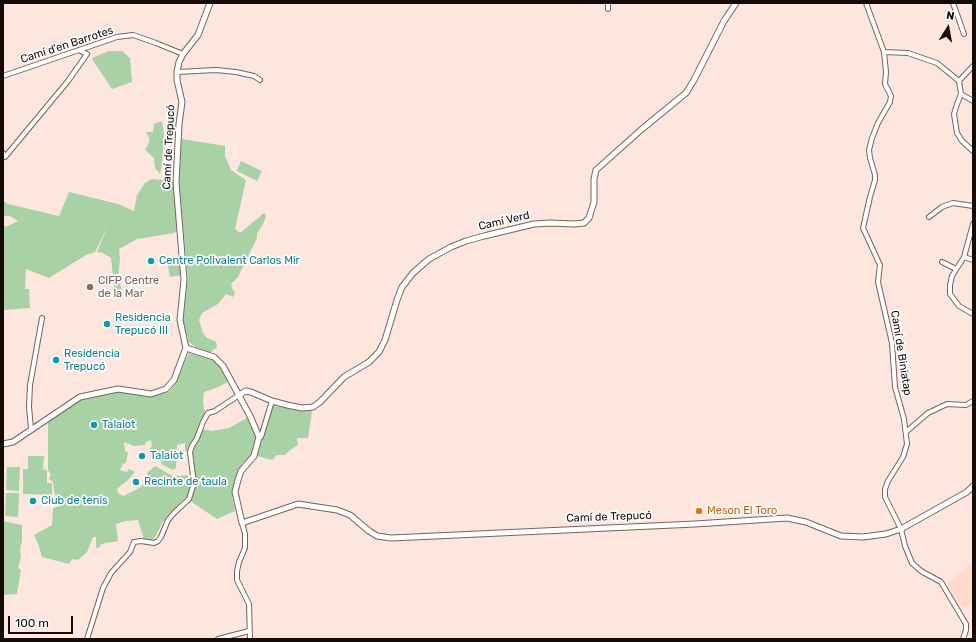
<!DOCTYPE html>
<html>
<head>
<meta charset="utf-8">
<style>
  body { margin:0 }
  #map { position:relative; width:976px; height:642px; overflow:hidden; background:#fce6dd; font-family:Rubik,sans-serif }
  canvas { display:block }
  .frame { position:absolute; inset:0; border:4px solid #140b08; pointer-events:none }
  .north { position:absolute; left:928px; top:8px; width:40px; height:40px; -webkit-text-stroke:3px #fff; paint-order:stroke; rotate:11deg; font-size:11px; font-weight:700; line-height:16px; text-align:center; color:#140b08 }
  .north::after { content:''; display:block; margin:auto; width:14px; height:18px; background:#140b08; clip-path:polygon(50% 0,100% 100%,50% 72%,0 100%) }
  .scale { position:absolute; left:8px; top:616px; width:65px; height:18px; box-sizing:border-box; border:2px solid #140b08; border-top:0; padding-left:5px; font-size:12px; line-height:14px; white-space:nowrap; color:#140b08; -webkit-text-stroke:3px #fff; paint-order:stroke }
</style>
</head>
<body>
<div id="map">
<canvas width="976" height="642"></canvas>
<div class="frame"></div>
<div class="north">N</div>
<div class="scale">100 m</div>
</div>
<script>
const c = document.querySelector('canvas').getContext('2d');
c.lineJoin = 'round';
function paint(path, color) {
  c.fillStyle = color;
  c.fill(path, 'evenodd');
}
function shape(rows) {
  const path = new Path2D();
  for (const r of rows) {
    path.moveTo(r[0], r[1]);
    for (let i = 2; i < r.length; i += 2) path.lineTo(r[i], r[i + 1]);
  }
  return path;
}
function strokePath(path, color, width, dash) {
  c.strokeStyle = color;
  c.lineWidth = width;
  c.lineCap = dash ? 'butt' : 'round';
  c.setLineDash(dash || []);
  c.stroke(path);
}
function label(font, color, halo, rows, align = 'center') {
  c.font = font + ' Rubik,sans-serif';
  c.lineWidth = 3.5;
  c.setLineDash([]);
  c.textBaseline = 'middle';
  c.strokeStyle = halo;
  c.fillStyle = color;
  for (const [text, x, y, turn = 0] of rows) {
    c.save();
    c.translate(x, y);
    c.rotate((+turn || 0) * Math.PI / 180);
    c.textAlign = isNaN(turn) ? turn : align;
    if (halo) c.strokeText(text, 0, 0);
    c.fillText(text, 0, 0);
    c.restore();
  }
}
paint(shape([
  [973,562,973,603,965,608,960,604,947,584]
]), '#fddacb');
paint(shape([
  [109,51,122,51,130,58,132,82,112,89,92,59,94,57],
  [162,121,164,133,162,164,160,174,155,168,154,158,145,150,149,143,149,138,146,132,153,132,154,124],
  [182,139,225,146,225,156,231,170,246,180,235,229,240,233,264,213,266,216,263,224,257,233,257,238,238,277,231,284,232,288,235,293,233,297,226,294,218,304,202,313,199,320,203,333,207,338,215,341,217,345,216,349,212,349,214,350,210,353,195,347,189,342,183,320,188,277,178,179],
  [241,161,262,171,257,181,237,171],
  [152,179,174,181,178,229,174,233,137,239,119,249,120,258,118,279,122,290,119,294,114,287,111,258,103,253,97,252,108,226,95,252,86,255,49,278,26,269,25,289,29,289,30,308,3,310,3,224,6,227,18,221,10,216,3,216,3,201,8,204,59,216,69,192,118,204,134,211,137,195,145,183],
  [180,259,183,275,170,277,167,261],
  [189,353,208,357,219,365,228,382,216,388,204,392,203,403,205,413,189,451,185,451,185,443,177,445,176,468,173,470,161,464,162,463,158,459,155,459,149,449,152,446,151,440,146,442,145,445,134,446,124,442,125,451,128,452,126,463,123,464,120,470,127,472,129,469,135,472,128,480,119,487,117,490,119,494,124,496,141,487,148,476,147,473,155,466,171,475,179,476,188,475,190,487,187,496,169,514,162,523,156,536,152,540,144,540,138,520,125,521,116,524,118,541,101,544,100,547,96,548,96,537,93,537,87,552,78,560,72,559,69,564,42,557,39,546,34,535,52,525,53,508,59,506,54,491,53,482,49,479,51,475,48,470,48,421,79,399,118,392,148,397,169,392,174,386],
  [273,406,312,411,308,438,297,438,298,445,290,450,285,455,277,455,272,460,257,456],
  [247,418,256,438,254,448,251,455,242,464,236,477,232,496,235,511,217,519,190,501,194,490,196,478,192,450,203,429,212,431,229,428],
  [28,456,44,456,43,469,40,469,47,470,47,483,52,483,52,495,23,494,23,469,28,469],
  [7,467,20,467,19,491,6,490],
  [6,493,19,493,18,517,7,516,5,515],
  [3,521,22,525,22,541,20,549,21,557,18,568,21,570,17,594,3,595]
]), '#a8d1a5');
const minor = shape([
  [866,3,884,52,886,72,885,84,891,96,890,102,878,123,872,138,869,150,870,158,875,175,875,180,870,197,863,228,880,265,878,282,892,343,895,387,904,419,907,444,903,457,888,481,885,489,885,497,901,529,905,546,912,563,921,571,941,582,966,624,966,630,963,639],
  [953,3,964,34],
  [608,9,608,3],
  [884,52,908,53,937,63,959,81],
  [177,72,216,70,236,72,254,76,260,80],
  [3,76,117,37,133,35,156,43,183,54],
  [959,81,961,94,957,104,954,114,957,133,962,141,973,151],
  [959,81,973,66],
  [961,94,973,101],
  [3,153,5,157,68,81,87,54,79,50],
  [929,217,942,207,953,203,973,206],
  [973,224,964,257,952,276,950,285,950,294,959,306,973,314],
  [964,257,973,260],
  [942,262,956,269],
  [31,429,29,407,30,385,42,318],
  [906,432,928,413,947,404,966,405,973,401],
  [259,437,261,437,272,401],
  [242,523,245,534,245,548,239,562,237,571,237,580,249,604,250,639],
  [87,639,103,588,111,573,130,552,134,542,141,541,154,543,158,541,161,537,168,520,175,512,189,499,194,483,190,452,192,446,197,438,203,422,208,413,215,411,239,395],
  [218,639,249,631]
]);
const tertiary = shape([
  [186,348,214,357,223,366,250,416,259,437,254,456,241,471,238,480,235,492,242,523,298,504,337,510,350,515,369,531,377,536,391,538,695,524,787,518,806,522,841,536,863,537,886,534,901,529,967,492,973,486],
  [239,395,246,391,251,392,272,401,287,405,302,408,313,407,320,402,344,377,369,362,379,352,385,340,397,300,402,287,413,273,429,259,451,247,466,241,484,236,534,224,550,223,574,224,584,223,589,218,594,202,594,179,596,170,642,129,686,93,694,80,724,21,736,3],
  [3,444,13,442,80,397,118,389,151,394,166,389,174,380,186,348,180,320,184,280,176,182,179,124,182,102,177,80,177,72,179,62,183,54,198,35,210,3]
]);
strokePath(minor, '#796258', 6);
strokePath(tertiary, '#796258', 7);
strokePath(minor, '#fff', 4);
strokePath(tertiary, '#fff', 5);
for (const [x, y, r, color] of [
  [151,261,4,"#0f9aa8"],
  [90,287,4,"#8d6e63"],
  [107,324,4,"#0f9aa8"],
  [56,360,4,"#0f9aa8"],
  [94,425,4,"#0f9aa8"],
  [142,456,4,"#0f9aa8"],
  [136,482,4,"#0f9aa8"],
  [33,501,4,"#0f9aa8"],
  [699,511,4,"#e8710a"]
]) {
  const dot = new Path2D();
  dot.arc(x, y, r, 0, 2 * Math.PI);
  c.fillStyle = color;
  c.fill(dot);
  strokePath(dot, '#fff', 1.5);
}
label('11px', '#140b08', '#fff', [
  ["Camí d'en Barrotes",67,45,-18],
  ["Camí de Trepucó",169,147,-87],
  ["Camí Verd",504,221,-13],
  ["Camí de Biniatap",901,353,81],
  ["Camí de Trepucó",609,517,-2]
]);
label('11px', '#0d838f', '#fff', [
  ["Centre Polivalent Carlos Mir",159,261],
  ["Residencia",115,318],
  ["Trepucó III",115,331],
  ["Residencia",64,354],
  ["Trepucó",64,367],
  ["Talaiot",102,425],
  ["Talaiòt",150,456],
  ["Recinte de taula",144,482],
  ["Club de tenis",41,501]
], 'left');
label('11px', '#785e54', '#fff', [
  ["CIFP Centre",98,281],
  ["de la Mar",98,294]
], 'left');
label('11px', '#c56008', '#fff', [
  ["Meson El Toro",707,511]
], 'left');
</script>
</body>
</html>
